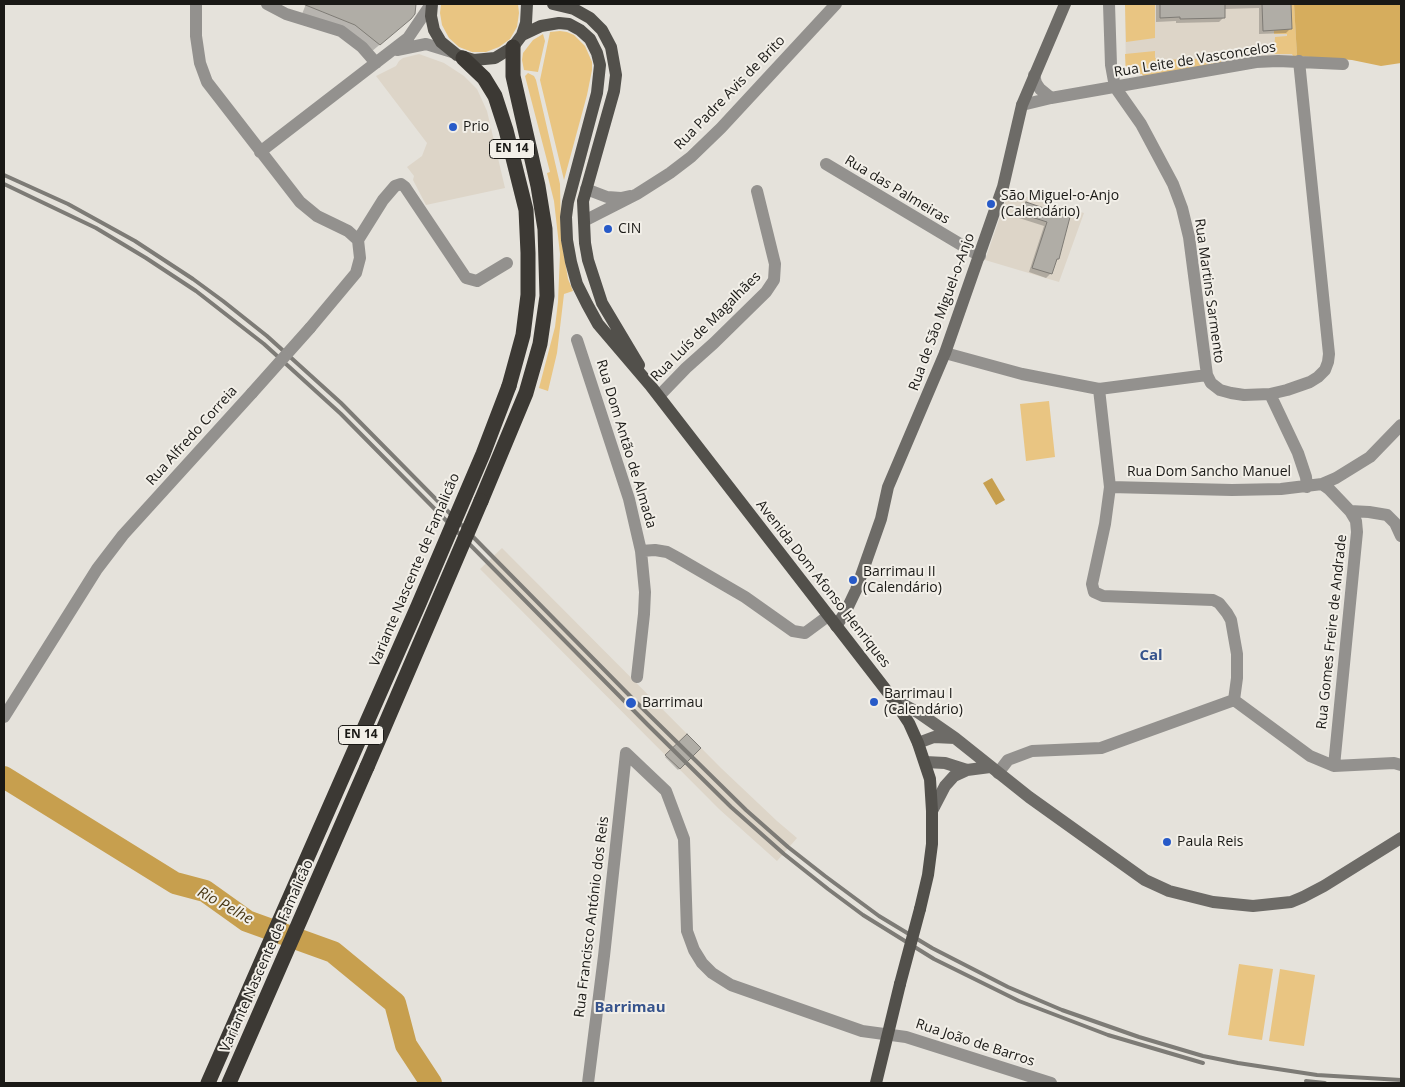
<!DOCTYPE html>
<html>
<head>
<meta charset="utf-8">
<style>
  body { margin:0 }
  #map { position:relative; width:1405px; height:1087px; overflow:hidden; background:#e5e2db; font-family:"Open Sans",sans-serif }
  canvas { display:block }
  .frame { position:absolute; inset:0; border:5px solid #1a1916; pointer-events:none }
</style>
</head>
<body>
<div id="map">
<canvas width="1405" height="1087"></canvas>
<div class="frame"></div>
</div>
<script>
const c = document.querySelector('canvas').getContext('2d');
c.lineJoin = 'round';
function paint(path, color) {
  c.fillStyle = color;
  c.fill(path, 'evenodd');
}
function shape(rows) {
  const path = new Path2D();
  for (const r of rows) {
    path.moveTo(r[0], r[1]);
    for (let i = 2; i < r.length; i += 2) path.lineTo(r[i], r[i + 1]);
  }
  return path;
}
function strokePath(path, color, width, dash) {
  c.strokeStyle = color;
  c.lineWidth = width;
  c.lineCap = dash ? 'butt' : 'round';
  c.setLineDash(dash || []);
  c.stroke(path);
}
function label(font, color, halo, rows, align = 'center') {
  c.font = font + ' "Open Sans",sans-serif';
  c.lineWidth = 4;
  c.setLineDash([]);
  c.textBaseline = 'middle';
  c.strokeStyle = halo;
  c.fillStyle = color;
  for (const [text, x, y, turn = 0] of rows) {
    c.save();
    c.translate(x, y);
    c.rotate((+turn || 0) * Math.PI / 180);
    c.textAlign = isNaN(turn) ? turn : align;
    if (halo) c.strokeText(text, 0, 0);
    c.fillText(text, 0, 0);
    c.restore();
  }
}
paint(shape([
  [1125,4,1294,4,1297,56,1143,76,1142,74,1126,75],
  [419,54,444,63,464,76,477,89,487,111,505,188,426,205,413,180,414,176,407,167,422,156,427,143,376,76,396,66,399,61,403,58],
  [1013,193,1084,213,1059,282,985,260,1008,194],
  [502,548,721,768,777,821,797,838,777,861,719,809,480,569]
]), '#ddd5c8');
paint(shape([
  [441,4,518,4,519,13,517,27,510,39,499,47,486,52,472,52,459,47,449,38,442,25,440,13],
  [1125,4,1155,4,1155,38,1126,42],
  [1291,4,1294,4,1297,56,1293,56,1292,54,1274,54,1275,37,1287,36,1287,34,1274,34,1274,30,1291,29],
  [560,31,567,32,574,35,585,46,592,62,592,70,587,95,564,180,540,80,550,32],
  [543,34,545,41,538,72,524,70,522,60,523,53,533,40],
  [1155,51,1155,58,1159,60,1221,58,1221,64,1143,76,1142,74,1126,75,1125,54],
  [528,73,534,76,536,80,560,184,561,237,568,279,573,291,564,294,557,353,548,391,539,388,555,327,558,302,560,254,554,201,547,173,550,172,525,76],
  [1049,401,1055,457,1026,461,1020,404],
  [1239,964,1273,969,1262,1040,1228,1035],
  [1280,969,1315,975,1304,1046,1269,1041]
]), '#e9c582');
paint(shape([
  [1294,4,1401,4,1401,63,1381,66,1352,60,1297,56]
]), '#d6ad5d');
paint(shape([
  [992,478,1005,500,996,505,983,483]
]), '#c79f4e');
paint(shape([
  [306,4,414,4,413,13,402,26,371,52,302,14],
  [1156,4,1290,4,1290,29,1286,33,1259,34,1259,8,1224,9,1224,17,1219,22,1176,23,1176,21,1156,22],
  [1026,204,1069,218,1058,259,1054,262,1051,273,1046,278,1029,272,1044,226,1019,218,1022,208],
  [687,736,699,748,678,770,665,757]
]), '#0003');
strokePath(shape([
  [4,777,175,883,205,891,247,921,333,952,395,1003,406,1045,431,1083]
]), '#c79f4e', 22);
const building = shape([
  [303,4,416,4,415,14,411,19,380,45,355,25,303,4],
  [1160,4,1225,4,1225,18,1180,19,1180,17,1160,18,1160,4],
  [1262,4,1291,4,1292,29,1263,31,1262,4],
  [1026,202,1070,217,1059,259,1057,259,1052,274,1032,268,1047,222,1022,214,1026,202],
  [687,734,701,748,680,769,665,755,687,734]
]);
paint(building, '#b0ada6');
strokePath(building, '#7e7b75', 1);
strokePath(shape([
  [196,4,196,36,200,63,207,82,300,202,317,216,348,231,358,240],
  [267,4,286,14,341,31,362,47,376,63],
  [1109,4,1111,65,1115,87,1141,124,1173,184,1182,208,1189,237,1207,375,1211,383,1220,390,1231,393,1244,395,1270,394,1287,390,1310,382,1318,377,1325,370,1328,362,1329,354,1299,61],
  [397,50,426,44,452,52],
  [1034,75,1036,83,1040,89,1051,98],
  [1022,105,1051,98,1256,62,1278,61,1343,64],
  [260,152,408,38,431,4],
  [826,164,980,256],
  [586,189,607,197,621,198,630,196],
  [584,221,637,194,670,173,691,157,721,128,836,4],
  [310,328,356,273,360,258,358,240,383,200,395,186,401,184,405,187,466,278,477,281,507,263],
  [577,340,629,499,641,551,645,592,644,614,637,677],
  [945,353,1022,374,1099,389,1207,375],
  [1099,389,1110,487,1105,524,1092,584,1094,592,1103,596,1213,600,1219,603,1227,613,1231,620,1237,654,1237,678,1234,700],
  [1270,394,1298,453,1306,477,1307,487],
  [659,396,686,368,714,343,766,292,774,280,775,264,757,191],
  [1322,484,1329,489,1350,511,1356,521,1357,532,1334,766],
  [1110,487,1232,490,1281,489,1322,484,1336,478,1370,457,1401,425],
  [1350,511,1369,512,1387,515,1395,523,1401,536],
  [641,551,655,550,667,552,678,558,745,597,793,631,805,633,828,616],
  [4,717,97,569,123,535,252,393],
  [626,753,666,791,684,839,687,931,694,950,702,963,712,973,731,985,862,1031,906,1037,1051,1083],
  [998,773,1008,760,1032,751,1101,748,1234,700,1310,756,1334,766,1394,763,1401,765],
  [588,1083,604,956,626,753]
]), '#93918e', 12);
strokePath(shape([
  [836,626,845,613,856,590,881,519,888,487,945,353,1003,187,1022,105,1065,4],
  [893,699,919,713,955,738,1029,797,1145,880,1169,891,1213,902,1253,906,1291,902,1303,897,1324,886,1401,838],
  [918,743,934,737,955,738],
  [925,762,945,763,967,770],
  [932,811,945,786,954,776,967,770,990,767]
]), '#6d6b67', 12);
strokePath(shape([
  [432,4,431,16,434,30,441,42,457,55,474,60,495,58,513,47,522,35,526,23,527,4],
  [553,4,574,9,590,18,602,30,611,47,616,75,614,91,583,201,585,243,588,260,602,303,639,365],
  [522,35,541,26,559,23,569,24,580,30,590,39,597,53,600,65,597,93,568,202,566,217,567,240,571,262,577,284,587,304,598,324,650,385,893,699,909,723,918,743,930,779,932,811,932,844,928,875,920,909],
  [876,1083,900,984]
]), '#52504b', 12);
strokePath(shape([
  [463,58,484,78,495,96,506,130,526,210,528,253,528,295,523,335,509,386],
  [481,501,526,393,540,344,547,296,545,229,538,186,513,76,513,47],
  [229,1083,367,767]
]), '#3c3934', 15);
strokePath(shape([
  [4,175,68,204,135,241,193,279,223,301,267,336,341,403,634,700,746,810,788,847,825,876,879,916,932,948,1008,987,1062,1010,1139,1037,1203,1056,1238,1063,1317,1075,1401,1080],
  [4,184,96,228,146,258,196,291,264,344,341,414,648,725,731,807,784,854,828,889,863,915,934,959,1019,1001,1108,1035,1203,1063],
  [1306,1081,1325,1083]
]), '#7d7b76', 4);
strokePath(shape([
  [252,393,310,328]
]), '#93918e', 12);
strokePath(shape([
  [900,984,920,909]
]), '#52504b', 12);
strokePath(shape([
  [367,767,481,501],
  [208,1083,418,606,483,454,509,386]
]), '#3c3934', 15);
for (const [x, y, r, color] of [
  [453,127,5,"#275ac8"],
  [991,204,5,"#275ac8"],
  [608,229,5,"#275ac8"],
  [853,580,5,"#275ac8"],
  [874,702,5,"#275ac8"],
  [631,703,6,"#275ac8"],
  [1167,842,5,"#275ac8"]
]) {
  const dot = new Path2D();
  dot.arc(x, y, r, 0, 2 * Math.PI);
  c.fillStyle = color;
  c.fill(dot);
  strokePath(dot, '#f2efe8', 2);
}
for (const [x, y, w] of [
  [512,149,45],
  [361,735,45]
]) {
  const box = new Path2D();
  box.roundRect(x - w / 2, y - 9.5, w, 19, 4);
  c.fillStyle = '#f2efe8';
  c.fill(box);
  strokePath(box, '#1a1916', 1);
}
label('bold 12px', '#1a1916', null, [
  ["EN 14",512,149],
  ["EN 14",361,735]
]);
label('14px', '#1a1916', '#f2efe8', [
  ["Rua Leite de Vasconcelos",1195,60,-9],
  ["Rua Padre Avis de Brito",730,93,-46],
  ["Rua das Palmeiras",897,190,31],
  ["Rua Martins Sarmento",1209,291,82],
  ["Rua de São Miguel-o-Anjo",942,312,-70],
  ["Rua Luís de Magalhães",706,327,-45],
  ["Rua Alfredo Correia",192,436,-48],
  ["Rua Dom Antão de Almada",626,444,73],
  ["Rua Dom Sancho Manuel",1209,472],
  ["Variante Nascente de Famalicão",415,570,-67],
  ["Avenida Dom Afonso Henriques",823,584,52],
  ["Rua Gomes Freire de Andrade",1332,632,-84],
  ["Rua Francisco António dos Reis",592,917,-83],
  ["Variante Nascente de Famalicão",267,956,-66],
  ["Rua João de Barros",975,1043,18]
]);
label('14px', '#1a1916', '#f2efe8', [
  ["Prio",463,127],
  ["São Miguel-o-Anjo",1001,196],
  ["(Calendário)",1001,212],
  ["CIN",618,229],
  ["Barrimau II",863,572],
  ["(Calendário)",863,588],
  ["Barrimau I",884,694],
  ["(Calendário)",884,710],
  ["Barrimau",642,703],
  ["Paula Reis",1177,842]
], 'left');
label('bold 15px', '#36538c', '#f2efe8', [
  ["Cal",1151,656],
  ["Barrimau",630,1008]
]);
label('italic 15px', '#493815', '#f2efe8', [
  ["Rio Pelhe",225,906,29]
]);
</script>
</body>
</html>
